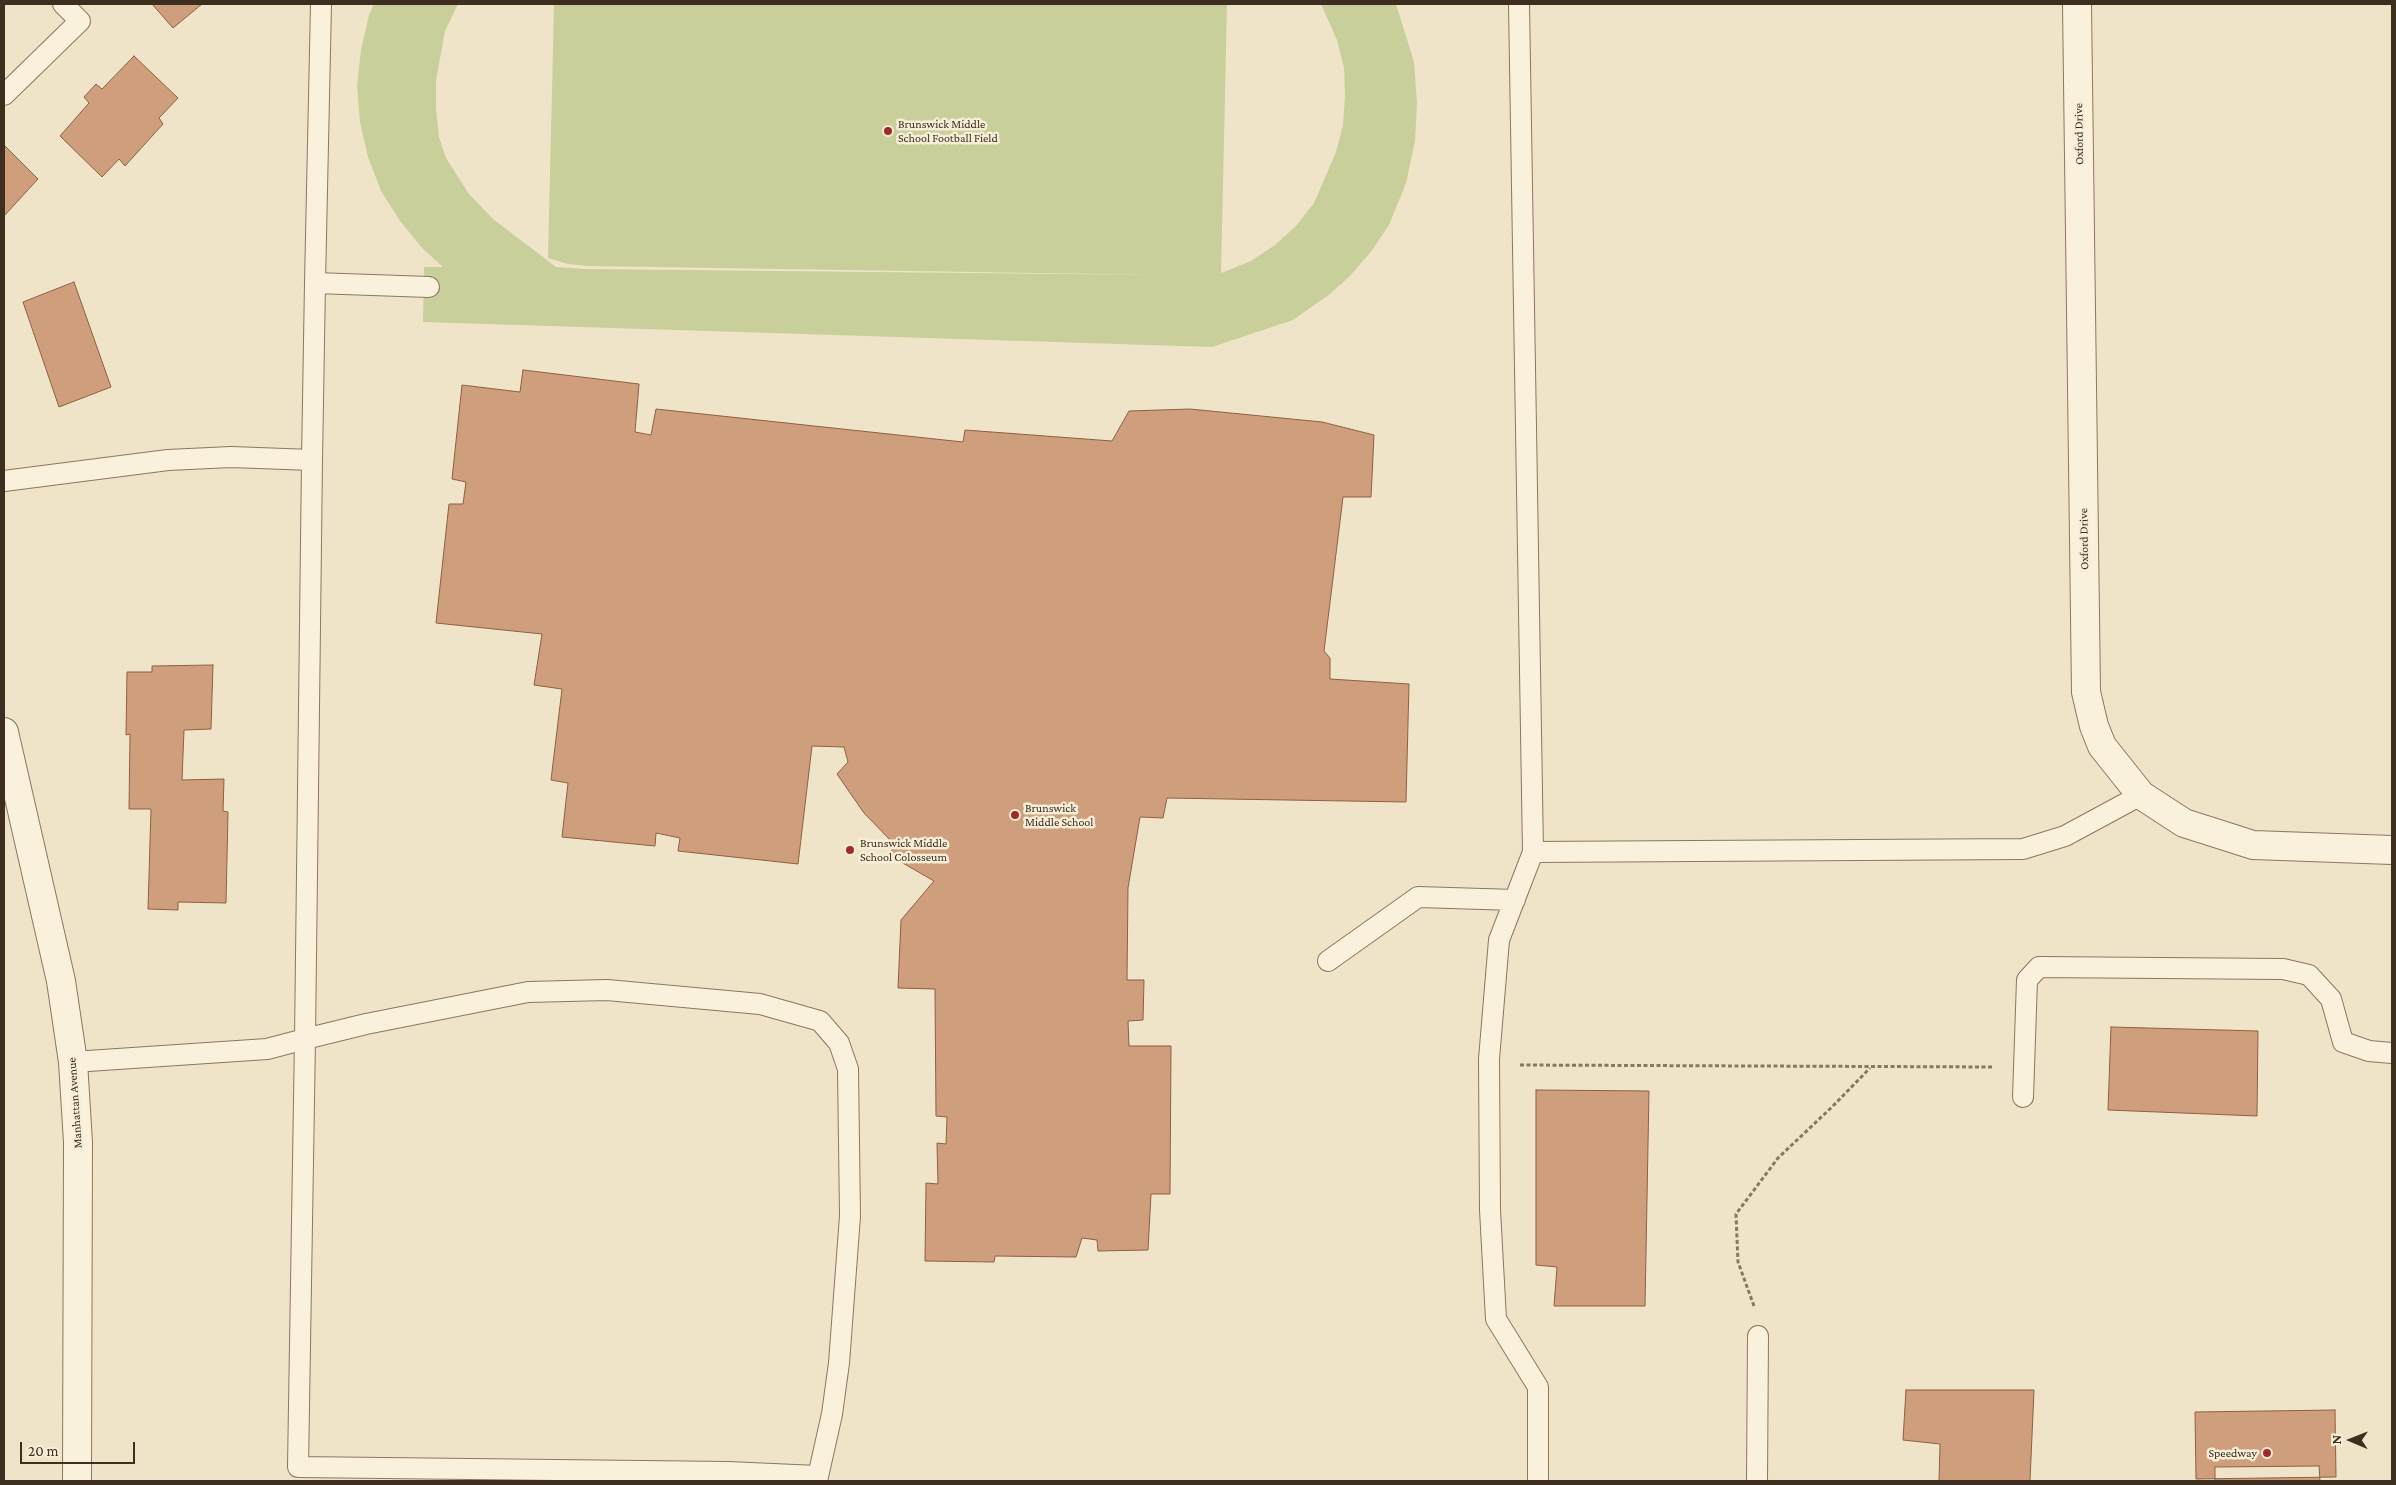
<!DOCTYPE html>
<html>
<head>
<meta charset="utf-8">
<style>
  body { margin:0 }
  #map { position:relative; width:2396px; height:1485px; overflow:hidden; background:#f0e4c8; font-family:"Crimson Pro",serif }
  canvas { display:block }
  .frame { position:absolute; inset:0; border:5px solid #3d2e20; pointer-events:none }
  .north { position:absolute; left:2326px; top:1415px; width:50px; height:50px; -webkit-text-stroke:4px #f7eed8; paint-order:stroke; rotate:271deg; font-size:14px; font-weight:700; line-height:20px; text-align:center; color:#3d2e20 }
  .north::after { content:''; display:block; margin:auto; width:18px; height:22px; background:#3d2e20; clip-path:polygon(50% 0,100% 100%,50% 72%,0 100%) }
  .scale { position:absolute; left:20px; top:1442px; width:115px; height:22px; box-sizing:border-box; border:2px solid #3d2e20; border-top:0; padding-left:6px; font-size:15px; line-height:18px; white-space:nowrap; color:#3d2e20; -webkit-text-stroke:4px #f7eed8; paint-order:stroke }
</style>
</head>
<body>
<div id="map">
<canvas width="2396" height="1485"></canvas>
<div class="frame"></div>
<div class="north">N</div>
<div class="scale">20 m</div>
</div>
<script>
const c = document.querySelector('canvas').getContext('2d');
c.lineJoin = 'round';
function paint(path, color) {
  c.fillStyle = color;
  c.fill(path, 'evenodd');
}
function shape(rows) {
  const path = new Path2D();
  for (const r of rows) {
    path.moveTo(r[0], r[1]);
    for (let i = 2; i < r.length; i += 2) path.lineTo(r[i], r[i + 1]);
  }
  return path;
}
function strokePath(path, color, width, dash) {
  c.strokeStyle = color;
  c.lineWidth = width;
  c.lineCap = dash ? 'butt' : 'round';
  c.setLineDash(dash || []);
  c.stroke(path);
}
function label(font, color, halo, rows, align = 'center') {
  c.font = font + ' "Crimson Pro",serif';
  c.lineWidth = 5;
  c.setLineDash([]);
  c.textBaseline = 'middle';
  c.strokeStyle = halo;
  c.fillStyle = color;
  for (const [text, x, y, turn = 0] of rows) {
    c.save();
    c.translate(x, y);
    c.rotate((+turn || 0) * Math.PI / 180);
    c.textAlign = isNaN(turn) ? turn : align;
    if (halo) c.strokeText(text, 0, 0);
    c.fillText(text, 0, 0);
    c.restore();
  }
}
paint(shape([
  [374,4,458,4,445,31,436,81,436,109,439,137,446,158,469,194,493,219,556,267,585,269,1164,275,588,266,568,264,548,258,554,4,1227,4,1221,273,1251,261,1275,245,1296,226,1314,203,1336,152,1343,125,1345,96,1344,68,1337,40,1321,4,1396,4,1414,62,1417,102,1415,141,1406,183,1389,225,1373,249,1350,276,1330,294,1293,320,1212,347,423,322,424,267,443,267,423,249,400,221,381,191,368,157,360,122,357,86,361,50,369,15]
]), '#c9cf9b');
const building = shape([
  [152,4,202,4,173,28,152,4],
  [134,56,178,98,159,118,163,124,125,166,119,159,102,177,60,136,89,103,84,97,96,84,102,89,134,56],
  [4,145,38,179,4,216,4,145],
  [74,282,111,387,59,407,23,302,74,282],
  [523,370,639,384,635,432,651,435,656,409,963,442,965,430,1112,441,1129,411,1190,409,1322,422,1374,435,1371,497,1343,497,1324,651,1330,658,1330,679,1409,684,1406,802,1167,798,1163,818,1140,817,1128,888,1127,980,1144,980,1143,1020,1128,1021,1129,1046,1171,1046,1170,1194,1151,1194,1148,1250,1098,1251,1097,1240,1082,1238,1076,1257,995,1256,994,1262,925,1261,926,1183,938,1184,937,1143,946,1144,947,1117,936,1116,935,989,898,988,901,920,934,881,889,855,895,845,864,813,837,774,848,762,844,747,812,746,798,864,678,851,680,838,656,833,655,846,562,837,568,783,551,780,562,689,534,685,542,634,436,623,449,504,463,504,466,482,452,479,462,385,520,392,523,370],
  [213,665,211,729,184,730,182,780,224,779,223,811,228,812,226,903,178,902,178,910,148,909,151,809,129,809,130,734,126,735,127,672,152,672,152,666,213,665],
  [2111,1027,2258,1031,2257,1116,2108,1110,2111,1027],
  [1536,1090,1649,1091,1645,1306,1554,1306,1557,1267,1536,1265,1536,1090],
  [1906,1390,2034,1390,2030,1481,1939,1481,1940,1444,1903,1440,1906,1390],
  [2335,1410,2336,1477,2196,1479,2195,1412,2335,1410],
  [2319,1466,2320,1481,2215,1481,2215,1467,2319,1466]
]);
paint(building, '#cf9f7d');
strokePath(building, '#8d5f41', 1);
const service = shape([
  [321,4,315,283,429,287],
  [1519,4,1533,852,1499,940,1489,1059,1490,1210,1496,1319,1538,1387,1538,1481],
  [4,95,80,21,63,4],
  [312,460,315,283],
  [4,481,168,460,231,457,312,460,305,1039,366,1024,528,992,607,990,760,1004,820,1021,839,1043,848,1069,850,1216,839,1363,832,1414,817,1481],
  [1533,852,2023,849,2065,836,2141,795],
  [1328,961,1418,897,1515,900],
  [73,1062,267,1049,305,1039,298,1467,728,1472,817,1476],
  [2023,1097,2027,980,2039,967,2283,969,2309,975,2331,999,2343,1042,2369,1051,2392,1053],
  [1757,1481,1758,1336]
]);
const minor = shape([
  [2077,4,2086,692,2094,726,2102,746,2141,795,2184,823,2253,845,2392,850],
  [4,732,61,981,73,1062,78,1142,77,1481]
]);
strokePath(service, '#8d765c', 22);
strokePath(minor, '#8d765c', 30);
strokePath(shape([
  [1520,1065,1993,1067],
  [1754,1306,1738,1262,1736,1214,1778,1158,1832,1107,1870,1068]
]), '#8d765c', 3, [4, 2.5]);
strokePath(service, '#faf1dc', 20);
strokePath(minor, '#faf1dc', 28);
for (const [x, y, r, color] of [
  [888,131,5,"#9e2a2b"],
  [1015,815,5,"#9e2a2b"],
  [850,850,5,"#9e2a2b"],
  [2267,1453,5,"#9e2a2b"]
]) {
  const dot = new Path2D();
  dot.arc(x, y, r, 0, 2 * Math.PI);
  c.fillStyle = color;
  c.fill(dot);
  strokePath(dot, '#f7eed8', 2);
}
label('12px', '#3d2e20', '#f7eed8', [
  ["Brunswick Middle",898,124],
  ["School Football Field",898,138],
  ["Brunswick",1025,808],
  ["Middle School",1025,822],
  ["Brunswick Middle",860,843],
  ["School Colosseum",860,857],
  ["Speedway",2257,1453,"right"]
], 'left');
label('12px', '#3d2e20', '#f7eed8', [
  ["Oxford Drive",2079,134,-91],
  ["Oxford Drive",2084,539,-91],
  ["Manhattan Avenue",75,1103,-94]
]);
</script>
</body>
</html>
